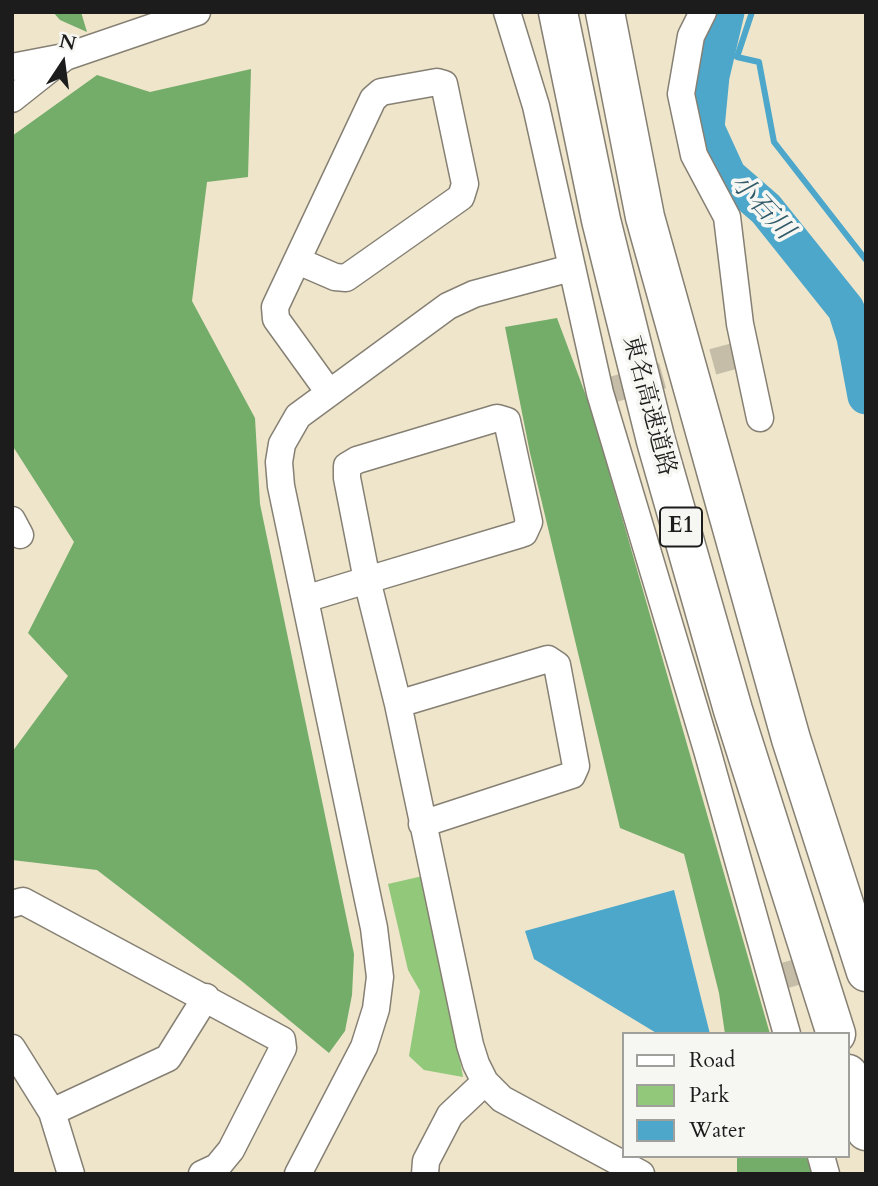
<!DOCTYPE html>
<html>
<head>
<meta charset="utf-8">
<style>
  body { margin:0 }
  #map { position:relative; width:878px; height:1186px; overflow:hidden; background:#efe5cb; font-family:Cardo,serif }
  canvas { display:block }
  .frame { position:absolute; inset:0; border:14px solid #1c1c1c; pointer-events:none }
  .legend { position:absolute; left:622px; top:1032px; width:228px; height:126px; box-sizing:border-box; background:#f6f6f2; border:2px solid #9f9f9c; margin:0; padding:9px 12px; list-style:none; font-size:21px; color:#1c1c1c }
  .legend li { display:flex; align-items:center; gap:14px; height:35px }
  .legend b { width:35px; border:2px solid #9f9f9c }
  .north { position:absolute; left:28px; top:28px; width:70px; height:70px; -webkit-text-stroke:5px #f6f6f2; paint-order:stroke; rotate:13deg; font-size:19px; font-weight:700; line-height:28px; text-align:center; color:#1c1c1c }
  .north::after { content:''; display:block; margin:auto; width:24px; height:32px; background:#1c1c1c; clip-path:polygon(50% 0,100% 100%,50% 72%,0 100%) }
</style>
</head>
<body>
<div id="map">
<canvas width="878" height="1186"></canvas>
<div class="frame"></div>
<ul class="legend">
<li><b style="height:9px;background:#fff"></b>Road</li>
<li><b style="height:19px;background:#91c87a"></b>Park</li>
<li><b style="height:19px;background:#4ca7ca"></b>Water</li>
</ul>
<div class="north">N</div>
</div>
<script>
const c = document.querySelector('canvas').getContext('2d');
c.lineJoin = 'round';
function paint(path, color) {
  c.fillStyle = color;
  c.fill(path, 'evenodd');
}
function shape(rows) {
  const path = new Path2D();
  for (const r of rows) {
    path.moveTo(r[0], r[1]);
    for (let i = 2; i < r.length; i += 2) path.lineTo(r[i], r[i + 1]);
  }
  return path;
}
function strokePath(path, color, width, dash) {
  c.strokeStyle = color;
  c.lineWidth = width;
  c.lineCap = dash ? 'butt' : 'round';
  c.setLineDash(dash || []);
  c.stroke(path);
}
function label(font, color, halo, rows, align = 'center') {
  c.font = font + ' Cardo,"Noto Serif JP",serif';
  c.lineWidth = 7;
  c.setLineDash([]);
  c.textBaseline = 'middle';
  c.strokeStyle = halo;
  c.fillStyle = color;
  for (const [text, x, y, turn = 0] of rows) {
    c.save();
    c.translate(x, y);
    c.rotate((+turn || 0) * Math.PI / 180);
    c.textAlign = isNaN(turn) ? turn : align;
    if (halo) c.strokeText(text, 0, 0);
    c.fillText(text, 0, 0);
    c.restore();
  }
}
paint(shape([
  [427,875,463,1077,424,1070,409,1056,420,991,408,970,388,884]
]), '#91c87a');
paint(shape([
  [53,12,81,12,87,32,60,20],
  [251,69,248,177,207,182,192,301,255,418,260,504,354,954,352,995,345,1031,329,1053,244,983,97,870,12,860,12,752,68,676,28,633,74,542,12,445,12,136,97,75,150,92],
  [557,318,591,409,770,1034,725,1034,719,993,684,854,620,828,530,453,505,327],
  [737,1156,806,1156,812,1174,737,1174]
]), '#74ac6a');
paint(shape([
  [674,890,710,1034,658,1034,534,959,525,931]
]), '#4ca7ca');
strokePath(shape([
  [752,12,737,57,759,62,774,142,866,260]
]), '#4ca7ca', 6);
strokePath(shape([
  [726,12,711,76,706,128,728,176,766,209,846,309,855,337,866,396]
]), '#4ca7ca', 37);
strokePath(shape([
  [600,393,745,353],
  [772,979,866,953]
]), '#c5bda8', 26, [26, 13]);
const minor = shape([
  [507,12,536,106,600,393,707,750,787,1034],
  [703,12,691,36,681,94,694,155,727,217,740,324,760,418],
  [12,67,59,58],
  [12,99,65,57,197,12],
  [298,261,335,277,346,278,461,197,465,184,444,84,437,82,381,92,373,99,275,307,276,319,328,391],
  [12,520,20,535],
  [305,599,367,580,521,534,524,533,529,522,507,421,497,418,357,460,347,466,347,478,367,580,398,704,470,1045,476,1064,485,1082,502,1099,641,1174],
  [398,704,548,659,557,665,576,766,572,775,422,824],
  [12,904,23,901,282,1040,283,1048,231,1150,217,1167,202,1174],
  [12,1048,52,1112,71,1174],
  [52,1112,168,1058,206,997],
  [821,1156,826,1174],
  [298,1174,364,1047,376,1009,380,977,374,928,281,486,279,462,282,444,298,416,448,306,474,294,571,268],
  [425,1174,426,1161,450,1115,485,1082]
]);
const highway = shape([
  [558,12,601,220,656,441,733,710,836,1034],
  [605,12,645,217,791,739,866,972],
  [848,1074,866,1131]
]);
strokePath(minor, '#868074', 29);
strokePath(highway, '#868074', 41);
strokePath(minor, '#fff', 26);
strokePath(highway, '#fff', 38);
for (const [x, y, w] of [
  [681,527,42]
]) {
  const box = new Path2D();
  box.roundRect(x - w / 2, y - 19.5, w, 39, 5);
  c.fillStyle = '#f6f6f2';
  c.fill(box);
  strokePath(box, '#1c1c1c', 2);
}
label('bold 23px', '#1c1c1c', null, [
  ["E1",681,527]
]);
label('24px', '#1c1c1c', '#f6f6f2', [
  ["東名高速道路",648,406,75]
]);
label('italic 26px', '#325b6a', '#f6f6f2', [
  ["小石川",761,208,47]
]);
</script>
</body>
</html>
